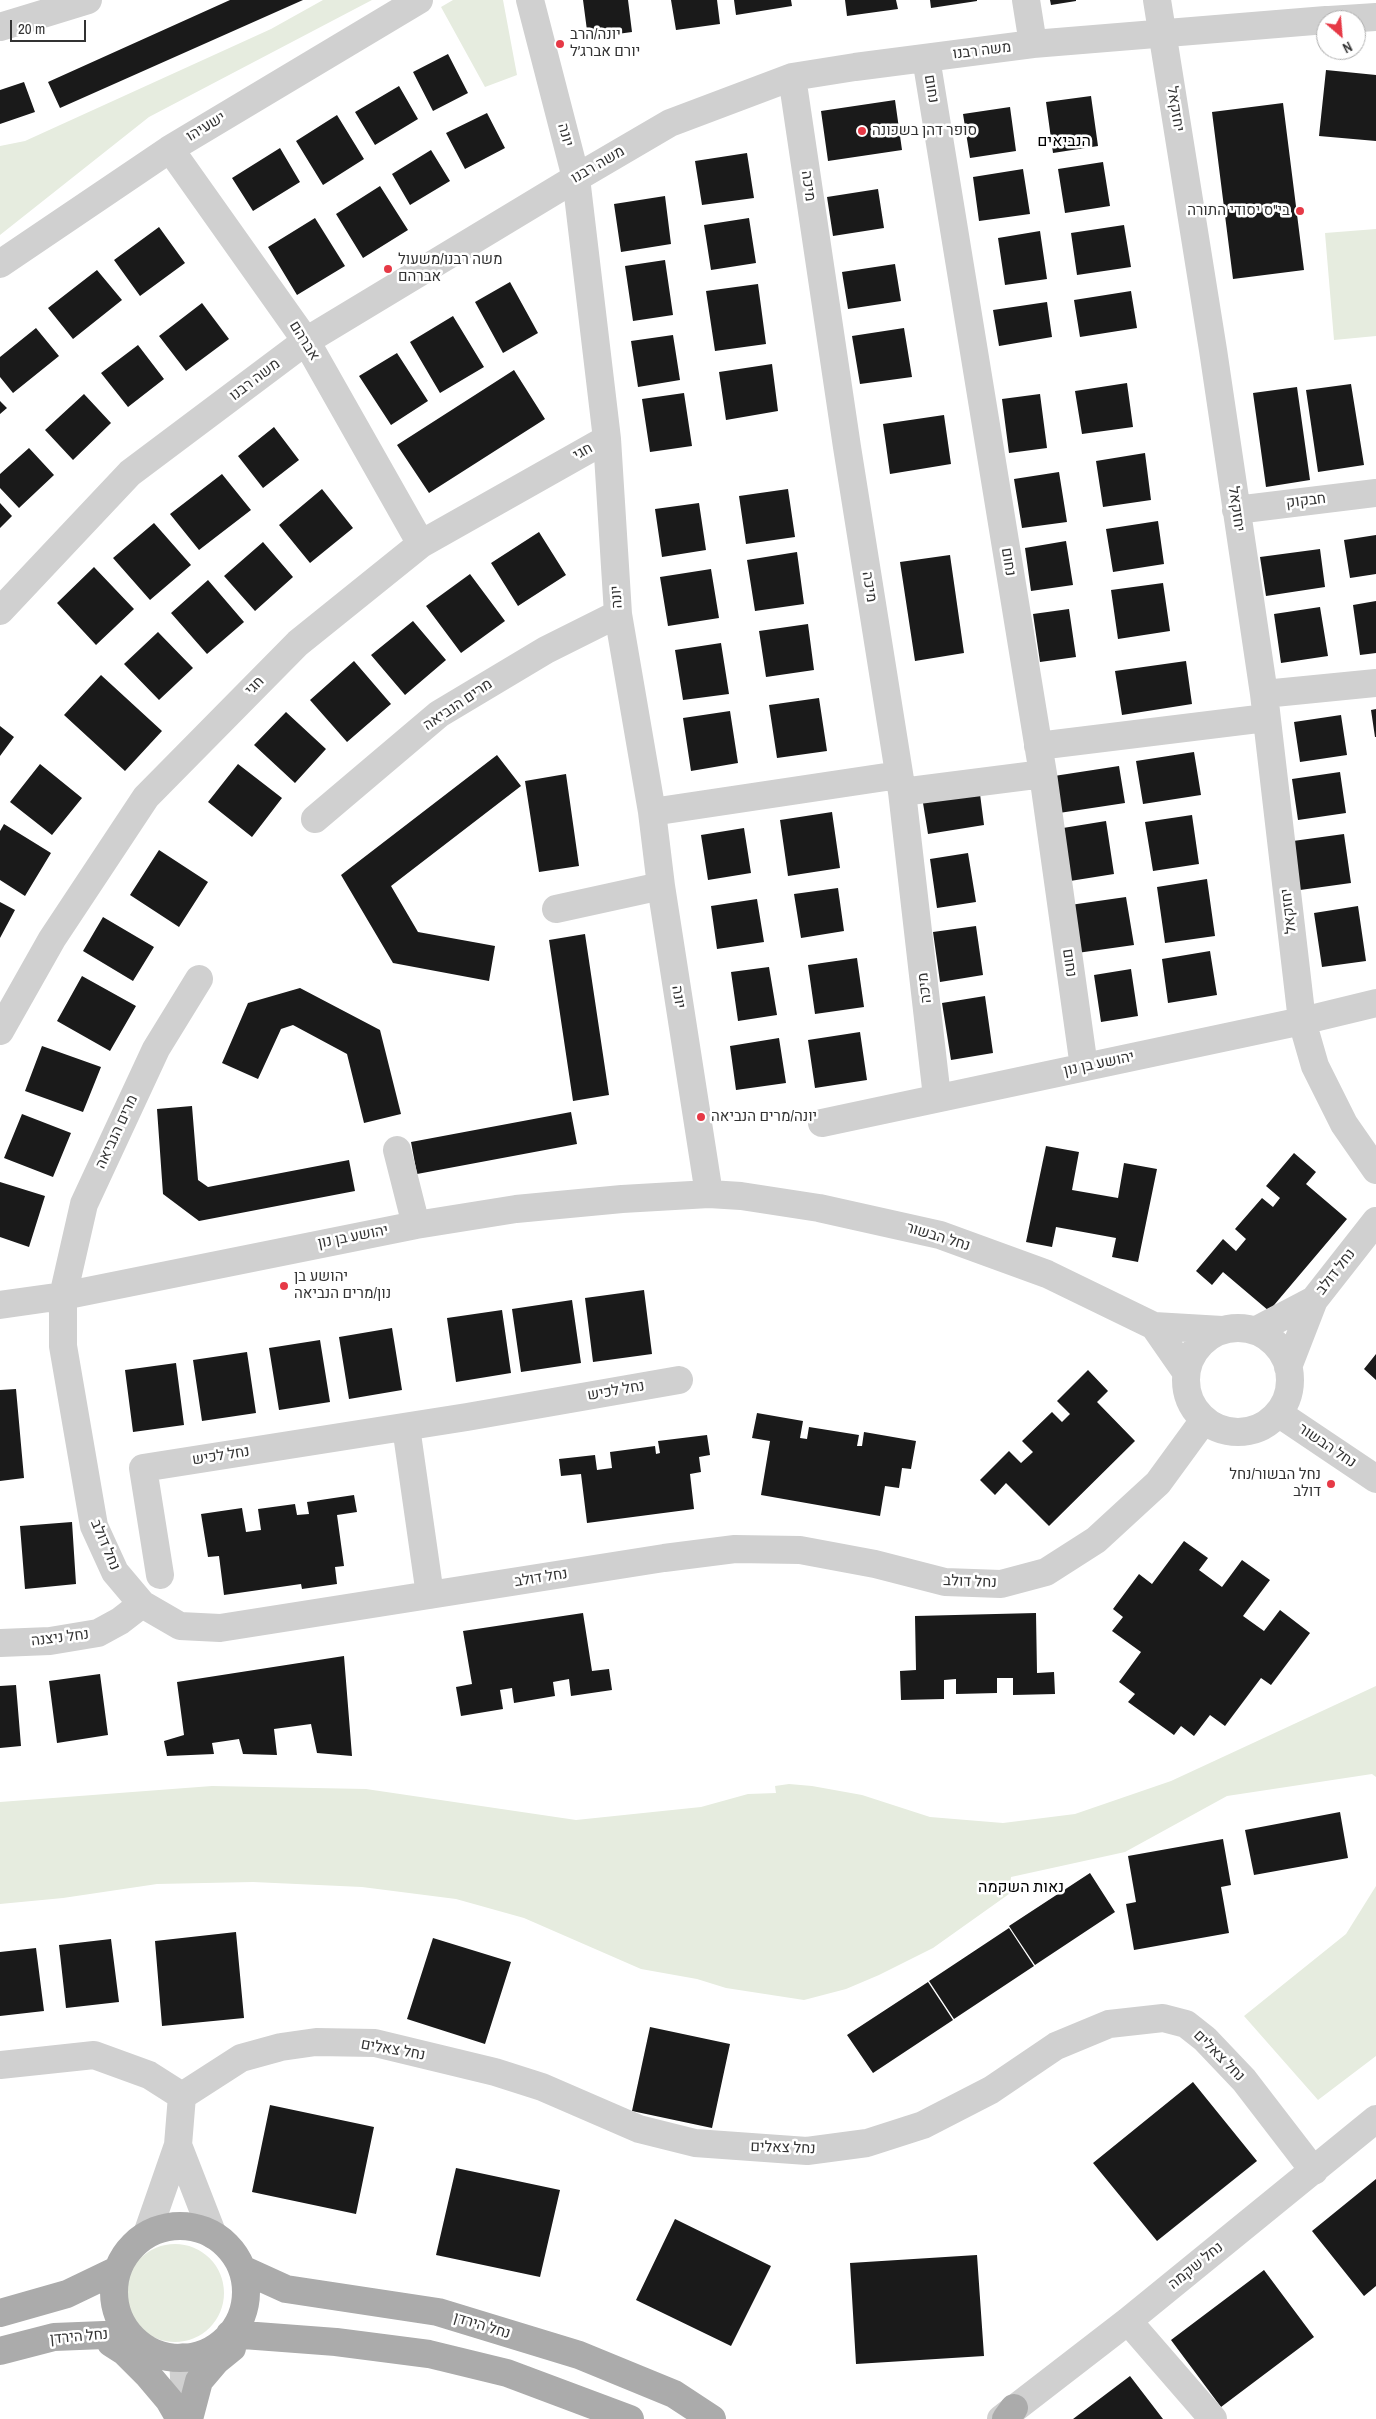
<!DOCTYPE html>
<html>
<head>
<meta charset="utf-8">
<style>
  body { margin:0 }
  #map { position:relative; width:1376px; height:2419px; overflow:hidden; background:#fff; font-family:"Archivo Narrow",sans-serif }
  canvas { display:block }
  .north { position:absolute; left:1316px; top:10px; width:50px; height:50px; box-sizing:border-box; background:#fff; border:1px solid #adadad; border-radius:50%; rotate:153deg; font-size:14px; font-weight:700; line-height:20px; text-align:center; color:#333 }
  .north::after { content:''; display:block; margin:auto; width:18px; height:22px; background:#e63946; clip-path:polygon(50% 0,100% 100%,50% 72%,0 100%) }
  .scale { position:absolute; left:10px; top:20px; width:76px; height:22px; box-sizing:border-box; border:2px solid #333; border-top:0; padding-left:6px; font-size:15px; line-height:18px; white-space:nowrap; color:#333; -webkit-text-stroke:4px #fff; paint-order:stroke }
</style>
</head>
<body>
<div id="map">
<canvas width="1376" height="2419"></canvas>
<div class="north">N</div>
<div class="scale">20 m</div>
</div>
<script>
const c = document.querySelector('canvas').getContext('2d');
c.lineJoin = 'round';
function paint(path, color) {
  c.fillStyle = color;
  c.fill(path, 'evenodd');
}
function shape(rows) {
  const path = new Path2D();
  for (const r of rows) {
    if (r.length === 3) {
      path.moveTo(r[0] + r[2], r[1]);
      path.arc(r[0], r[1], r[2], 0, 2 * Math.PI);
      continue;
    }
    path.moveTo(r[0], r[1]);
    for (let i = 2; i < r.length; i += 2) path.lineTo(r[i], r[i + 1]);
  }
  return path;
}
function strokePath(path, color, width, dash) {
  c.strokeStyle = color;
  c.lineWidth = width;
  c.lineCap = dash ? 'butt' : 'round';
  c.setLineDash(dash || []);
  c.stroke(path);
}
function label(font, color, halo, rows, align = 'center') {
  c.font = font + ' "Archivo Narrow",Heebo,sans-serif';
  c.lineWidth = 5;
  c.setLineDash([]);
  c.textBaseline = 'middle';
  c.strokeStyle = halo;
  c.fillStyle = color;
  for (const [text, x, y, turn = 0] of rows) {
    c.save();
    c.translate(x, y);
    c.rotate((+turn || 0) * Math.PI / 180);
    c.textAlign = isNaN(turn) ? turn : align;
    if (halo) c.strokeText(text, 0, 0);
    c.fillText(text, 0, 0);
    c.restore();
  }
}
paint(shape([
  [323,0,372,0,149,117,0,235,0,146,25,141,271,29],
  [453,0,503,0,517,75,485,87,441,7],
  [1376,229,1376,336,1334,340,1325,233],
  [1376,1686,1376,1777,1372,1774,1227,1796,1125,1852,1011,1877,1009,1894,933,1948,879,1975,846,1989,804,2000,726,1988,697,1979,641,1969,524,1918,456,1899,362,1887,253,1882,157,1884,63,1898,0,1904,0,1802,212,1786,366,1789,576,1820,701,1807,748,1794,776,1793,775,1786,789,1784,812,1786,862,1795,930,1817,1003,1823,1075,1814,1171,1781],
  [1376,1886,1376,2056,1318,2100,1244,2016,1346,1934],
  [175,2293,49]
]), '#e6ecdf');
paint(shape([
  [230,0,303,0,60,108,48,82],
  [583,0,628,0,632,32,588,38],
  [671,0,717,0,720,24,676,30],
  [734,0,791,0,792,6,736,15],
  [845,0,896,0,898,9,847,16],
  [930,0,977,0,977,1,931,8],
  [1050,0,1076,0,1076,1,1051,5],
  [448,54,468,93,433,111,413,72],
  [1326,70,1376,75,1376,141,1319,136],
  [24,82,35,112,0,124,0,90],
  [399,86,418,119,375,145,355,112],
  [1091,96,1098,146,1053,153,1046,102],
  [895,100,902,150,828,161,821,111],
  [1283,103,1304,270,1233,279,1212,112],
  [1010,107,1016,151,970,158,963,114],
  [487,113,505,148,465,169,446,133],
  [337,115,364,159,323,185,296,141],
  [280,148,300,182,253,211,232,178],
  [431,150,450,181,410,205,392,174],
  [747,153,754,198,702,205,695,161],
  [1103,162,1110,206,1065,213,1058,169],
  [1023,169,1030,214,979,221,973,177],
  [380,186,408,230,363,258,336,214],
  [878,189,884,228,833,236,827,197],
  [665,196,671,244,621,252,614,204],
  [315,218,345,266,297,295,268,247],
  [749,218,756,263,711,270,704,225],
  [1124,225,1131,267,1077,275,1071,233],
  [159,227,185,263,140,296,114,260],
  [1040,231,1047,279,1005,285,998,238],
  [665,260,673,315,633,321,625,266],
  [895,264,901,301,848,309,842,272],
  [97,270,122,300,73,339,48,308],
  [510,282,538,333,503,353,475,302],
  [758,284,766,344,715,351,706,291],
  [1131,291,1137,328,1080,337,1074,300],
  [1047,302,1052,337,999,346,993,310],
  [202,303,229,339,186,371,159,336],
  [453,316,484,367,440,393,410,342],
  [36,328,59,356,13,393,0,377,0,357],
  [904,328,912,377,860,384,852,336],
  [673,335,680,380,638,387,631,341],
  [138,345,164,379,128,407,101,373],
  [397,353,428,401,391,425,359,376],
  [772,364,778,411,726,420,719,372],
  [514,370,545,419,429,493,397,445],
  [1127,383,1133,427,1082,434,1075,391],
  [1351,384,1364,465,1318,472,1306,390],
  [1297,387,1310,480,1266,487,1253,393],
  [684,393,692,446,650,452,642,399],
  [84,394,111,423,73,460,45,430],
  [1040,394,1047,448,1009,453,1002,399],
  [0,401,7,408,0,414],
  [944,415,951,464,890,474,883,424],
  [274,427,299,460,263,488,238,456],
  [29,448,54,475,19,508,0,488,0,474],
  [1145,453,1151,500,1103,507,1096,461],
  [1059,472,1067,522,1022,528,1014,479],
  [222,474,251,510,199,550,170,514],
  [322,489,353,528,310,563,279,525],
  [788,489,795,537,746,544,739,496],
  [0,503,12,516,0,528],
  [699,503,706,550,662,557,655,509],
  [1158,521,1164,564,1113,572,1106,529],
  [154,523,191,565,150,600,113,558],
  [539,532,566,575,518,606,491,563],
  [1376,535,1376,574,1350,578,1344,540],
  [1066,541,1073,585,1031,591,1025,548],
  [263,542,293,577,255,611,224,576],
  [1320,549,1325,587,1266,596,1260,557],
  [797,552,804,604,755,611,747,560],
  [950,555,964,653,915,661,900,562],
  [94,567,134,609,96,645,57,603],
  [711,569,719,618,668,626,660,577],
  [470,574,505,621,461,653,426,606],
  [208,580,244,622,207,654,171,613],
  [1163,583,1170,631,1118,639,1111,590],
  [1376,601,1376,653,1360,655,1353,605],
  [1320,607,1328,656,1281,663,1274,614],
  [1069,609,1076,657,1040,662,1033,614],
  [413,621,446,660,405,695,371,655],
  [808,624,814,670,766,677,759,631],
  [158,632,193,668,159,700,124,664],
  [721,643,729,694,683,700,675,650],
  [354,661,391,704,347,742,310,700],
  [1186,661,1192,704,1122,715,1115,671],
  [101,675,162,731,125,771,64,715],
  [819,698,827,751,777,758,769,705],
  [1376,709,1376,737,1375,737,1371,710],
  [730,711,738,763,691,771,683,718],
  [286,712,326,749,295,783,254,745],
  [1341,715,1347,755,1300,762,1294,722],
  [0,726,14,737,0,756],
  [1194,752,1201,795,1143,804,1136,761],
  [497,755,521,786,391,886,418,932,495,946,489,981,393,963,341,875],
  [40,764,82,798,52,835,10,802],
  [238,764,282,798,252,837,208,802],
  [1119,766,1125,803,1059,813,1054,776],
  [1340,772,1346,813,1298,820,1292,779],
  [566,774,579,866,539,872,525,781],
  [980,794,984,825,928,834,923,803],
  [832,812,840,868,788,876,780,820],
  [1192,815,1199,864,1153,871,1145,822],
  [1106,821,1114,874,1070,881,1063,828],
  [4,824,51,853,25,896,0,880,0,831],
  [744,828,751,873,708,880,701,835],
  [1344,834,1351,883,1300,890,1293,841],
  [159,850,208,882,179,927,130,895],
  [968,853,976,902,937,908,930,859],
  [1207,879,1215,936,1165,943,1157,887],
  [838,888,844,931,801,938,794,894],
  [1126,897,1134,945,1077,953,1070,905],
  [757,899,764,942,717,949,711,906],
  [0,902,15,910,0,938],
  [1358,906,1366,961,1322,967,1314,913],
  [103,917,154,947,133,981,83,951],
  [976,926,983,975,940,982,933,932],
  [585,934,609,1095,573,1101,549,940],
  [1210,951,1217,995,1168,1003,1162,959],
  [857,958,864,1007,815,1014,808,965],
  [769,967,777,1015,738,1021,731,972],
  [1131,969,1138,1016,1101,1022,1094,975],
  [82,976,136,1006,110,1051,57,1021],
  [300,988,380,1030,401,1114,364,1123,347,1054,293,1025,281,1029,258,1079,222,1063,248,1003],
  [985,996,993,1053,951,1060,942,1003],
  [860,1032,867,1080,815,1088,808,1040],
  [779,1038,786,1083,736,1090,730,1046],
  [42,1046,101,1067,83,1112,25,1091],
  [192,1106,198,1180,208,1187,349,1160,355,1191,199,1221,163,1194,157,1109],
  [571,1112,577,1144,417,1174,411,1142],
  [22,1114,71,1133,53,1177,4,1158],
  [1046,1146,1079,1152,1072,1190,1118,1198,1124,1163,1157,1169,1138,1262,1112,1257,1116,1238,1056,1227,1052,1247,1026,1242],
  [1294,1153,1316,1172,1306,1184,1347,1219,1269,1311,1223,1272,1212,1285,1196,1271,1223,1239,1236,1251,1246,1239,1235,1229,1262,1198,1273,1207,1280,1198,1266,1186],
  [0,1182,45,1196,29,1247,0,1237],
  [644,1290,652,1354,593,1362,585,1298],
  [572,1300,581,1363,521,1372,512,1309],
  [502,1310,511,1373,456,1382,447,1318],
  [392,1328,402,1390,349,1399,339,1337],
  [320,1340,330,1402,279,1410,269,1348],
  [247,1352,256,1413,202,1421,193,1360],
  [1376,1354,1376,1380,1364,1369],
  [176,1363,184,1425,133,1432,125,1370],
  [1088,1370,1108,1391,1097,1402,1135,1441,1049,1526,1006,1483,995,1495,980,1480,1009,1451,1021,1463,1033,1452,1022,1441,1052,1412,1062,1422,1070,1414,1057,1401],
  [16,1389,24,1478,0,1481,0,1390],
  [757,1413,803,1421,800,1438,807,1439,809,1427,859,1435,857,1446,862,1446,864,1432,916,1441,911,1469,902,1468,899,1488,885,1486,880,1516,761,1495,770,1441,752,1438],
  [707,1435,710,1455,699,1457,701,1472,690,1474,694,1509,587,1523,581,1474,561,1476,559,1459,595,1455,597,1470,612,1468,610,1452,655,1446,656,1454,660,1453,658,1441],
  [354,1495,357,1512,337,1515,344,1566,335,1567,337,1584,302,1589,301,1584,224,1595,219,1556,208,1557,201,1514,242,1508,246,1532,261,1530,258,1509,295,1504,297,1515,309,1514,307,1502],
  [72,1522,76,1584,25,1589,20,1526],
  [1184,1541,1208,1558,1199,1570,1222,1587,1242,1560,1270,1580,1243,1616,1264,1631,1280,1610,1310,1633,1271,1685,1261,1678,1225,1726,1210,1715,1194,1736,1181,1726,1174,1735,1128,1702,1135,1694,1119,1682,1141,1652,1112,1631,1123,1617,1113,1609,1139,1574,1152,1584],
  [583,1613,592,1671,609,1669,612,1690,571,1696,569,1679,553,1682,555,1696,514,1703,512,1688,500,1690,503,1709,461,1716,456,1687,472,1684,463,1631],
  [1036,1613,1037,1673,1054,1672,1055,1694,1013,1695,1013,1678,997,1678,997,1693,956,1694,956,1679,944,1680,944,1699,901,1700,900,1671,916,1670,915,1616],
  [344,1656,352,1756,317,1753,311,1724,274,1729,277,1755,243,1754,239,1739,212,1743,214,1754,167,1756,164,1741,184,1735,177,1682],
  [100,1674,108,1735,57,1743,49,1681],
  [16,1685,21,1746,0,1748,0,1686],
  [1340,1812,1348,1858,1254,1875,1245,1830],
  [1223,1839,1231,1885,1221,1887,1229,1933,1134,1950,1126,1904,1136,1902,1128,1856],
  [1090,1873,1115,1912,1035,1965,1009,1926],
  [1009,1928,1034,1966,954,2019,929,1981],
  [236,1932,244,2018,162,2026,155,1941],
  [433,1938,511,1962,485,2044,407,2019],
  [111,1939,119,2002,66,2008,59,1945],
  [36,1948,44,2011,0,2016,0,1952],
  [928,1982,953,2020,873,2073,847,2035],
  [650,2027,730,2044,712,2128,632,2111],
  [1193,2082,1257,2161,1157,2241,1093,2163],
  [270,2105,374,2127,356,2214,252,2192],
  [456,2168,560,2190,540,2277,436,2255],
  [1376,2179,1376,2286,1364,2296,1312,2231],
  [675,2219,771,2266,731,2346,636,2300],
  [977,2255,984,2356,856,2364,850,2263],
  [1264,2270,1314,2337,1221,2407,1171,2340],
  [1130,2376,1163,2419,1073,2419]
]), '#1a1a1a');
strokePath(shape([
  [530,0,576,178,607,439,618,614,652,812,661,886,709,1194],
  [1026,0,1033,44],
  [1157,0,1213,350,1264,694,1302,1021,1315,1066,1344,1124,1376,1170],
  [1329,20,1376,17],
  [0,27,88,0],
  [926,58,1043,774,1084,1067],
  [792,77,847,447,902,792,937,1097],
  [170,149,306,341,421,544],
  [0,264,170,149,419,0],
  [1236,510,1376,493],
  [0,611,130,473,306,341,576,178,670,123,792,77,855,67,1033,44,1326,20],
  [1264,694,1376,683],
  [1038,746,1266,718],
  [902,792,1043,774],
  [652,812,899,775],
  [315,819,439,714,546,650,618,614],
  [556,909,661,886],
  [199,979,156,1049,84,1204,63,1296,63,1346,94,1526,115,1572,142,1604,180,1626,220,1628,664,1558,735,1549,800,1550,875,1564,945,1582,1001,1584,1046,1572,1096,1540,1158,1483,1204,1420],
  [0,1031,52,939,146,797,298,643,421,544,607,439],
  [822,1123,1302,1021,1376,1003],
  [397,1150,416,1225],
  [0,1305,63,1296,416,1225,516,1209,622,1199,709,1194,741,1196,819,1208,940,1235,1047,1274,1154,1326,1222,1330],
  [1154,1326,1186,1372],
  [1238,1380,52],
  [1255,1331,1314,1300],
  [1288,1367,1314,1300,1376,1221],
  [1278,1413,1376,1479],
  [406,1427,430,1595],
  [160,1575,143,1468,467,1417,679,1380],
  [0,1643,50,1641,98,1633,120,1621,142,1604],
  [0,2065,94,2055,149,2075,182,2096],
  [178,2145,213,2235],
  [147,2234,178,2145,182,2096,241,2058,281,2047,316,2042,375,2043,495,2072,542,2087,639,2129,695,2143,807,2151,867,2143,923,2125,991,2090,1056,2046,1109,2024,1163,2018,1186,2024,1205,2039,1244,2080,1314,2171],
  [1128,2321,1213,2419],
  [183,2357,186,2418],
  [1001,2419,1128,2321,1376,2119]
]), '#d0d0d0', 28);
strokePath(shape([
  [180,2292,66],
  [242,2269,286,2289,438,2312,579,2355,674,2394,712,2419],
  [0,2313,67,2294,117,2270],
  [230,2334,336,2342,429,2354,507,2373,630,2419],
  [111,2343,125,2352,147,2374,169,2400,180,2419],
  [0,2351,54,2337,129,2334],
  [189,2419,199,2381,216,2361,232,2348],
  [1006,2419,1014,2408]
]), '#ababab', 28);
for (const [x, y, r, color] of [
  [560,44,5,"#e63946"],
  [862,131,5,"#e63946"],
  [1300,211,5,"#e63946"],
  [388,269,5,"#e63946"],
  [701,1117,5,"#e63946"],
  [284,1286,5,"#e63946"],
  [1331,1484,5,"#e63946"]
]) {
  const dot = new Path2D();
  dot.arc(x, y, r, 0, 2 * Math.PI);
  c.fillStyle = color;
  c.fill(dot);
  strokePath(dot, '#fff', 2);
}
label('15px', '#333', '#fff', [
  ["יונה/הרב",570,35],
  ["יורם אברג׳ל",570,52],
  ["סופר דהן בשכונה",872,131],
  ["בי\"ס יסודי התורה",1290,211,"right"],
  ["משה רבנו/משעול",398,260],
  ["אברהם",398,277],
  ["יונה/מרים הנביאה",711,1117],
  ["יהושע בן",294,1277],
  ["נון/מרים הנביאה",294,1294],
  ["נחל הבשור/נחל",1321,1475,"right"],
  ["דולב",1321,1492,"right"]
], 'left');
label('15px', '#333', '#fff', [
  ["משה רבנו",982,51,-7],
  ["נחום",931,89,81],
  ["יחזקאל",1175,109,81],
  ["ישעיהו",206,127,-31],
  ["יונה",565,135,75],
  ["משה רבנו",598,165,-30],
  ["מיכה",808,186,82],
  ["אברהם",304,341,58],
  ["משה רבנו",255,380,-37],
  ["חגי",583,452,-29],
  ["חבקוק",1306,501,-7],
  ["יחזקאל",1236,509,82],
  ["נחום",1008,562,81],
  ["מיכה",869,587,81],
  ["יונה",617,597,-94],
  ["חגי",255,686,-45],
  ["מרים הנביאה",458,705,-34],
  ["יחזקאל",1289,911,-97],
  ["נחום",1069,963,82],
  ["מיכה",925,988,-97],
  ["יונה",678,997,81],
  ["יהושע בן נון",1099,1064,-12],
  ["מרים הנביאה",117,1132,-65],
  ["יהושע בן נון",353,1237,-11],
  ["נחל הבשור",938,1237,17],
  ["נחל דולב",1336,1272,-52],
  ["נחל לכיש",616,1391,-10],
  ["נחל הבשור",1327,1446,34],
  ["נחל לכיש",221,1456,-9],
  ["נחל דולב",105,1545,67],
  ["נחל דולב",541,1578,-9],
  ["נחל דולב",970,1582,2],
  ["נחל ניצנה",60,1638,-7],
  ["נחל צאלים",393,2050,10],
  ["נחל צאלים",1219,2056,45],
  ["נחל צאלים",783,2148,2],
  ["נחל שקמה",1196,2266,-39],
  ["נחל הירדן",482,2326,17],
  ["נחל הירדן",79,2337,-5]
]);
label('16px', '#000', '#fff', [
  ["הנביאים",1064,142],
  ["נאות השקמה",1021,1888]
]);
</script>
</body>
</html>
